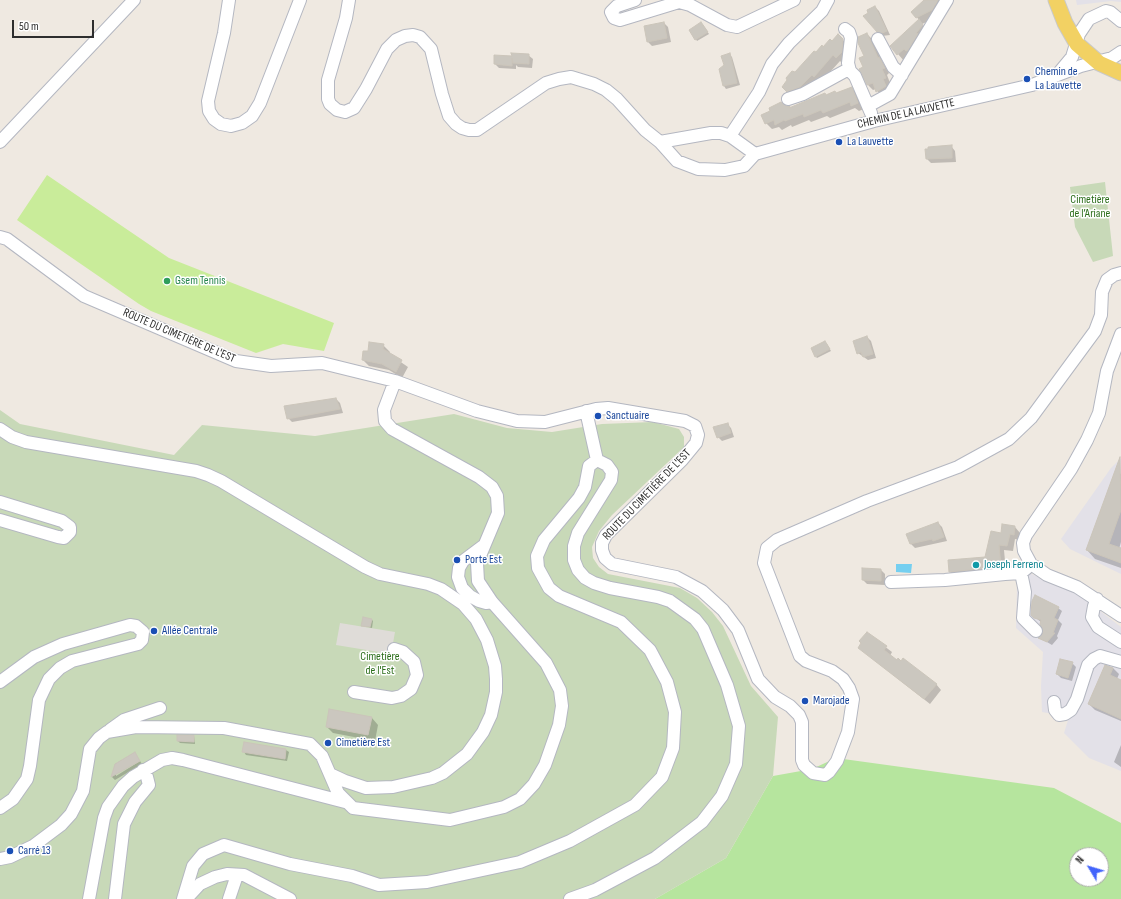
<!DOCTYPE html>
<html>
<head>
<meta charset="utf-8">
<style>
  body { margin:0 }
  #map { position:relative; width:1121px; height:899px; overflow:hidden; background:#efe9e1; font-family:"Sofia Sans Condensed",sans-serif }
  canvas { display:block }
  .north { position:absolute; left:1069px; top:847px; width:40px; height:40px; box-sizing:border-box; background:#fff; border:1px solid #ababab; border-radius:50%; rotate:308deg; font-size:11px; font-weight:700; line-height:16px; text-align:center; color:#2e2e2e }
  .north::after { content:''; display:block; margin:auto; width:14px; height:18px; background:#4264fb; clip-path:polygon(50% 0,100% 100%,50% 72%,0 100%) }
  .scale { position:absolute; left:12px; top:20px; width:82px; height:18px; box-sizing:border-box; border:2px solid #2e2e2e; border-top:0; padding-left:5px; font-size:12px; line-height:14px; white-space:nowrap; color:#2e2e2e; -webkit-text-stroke:3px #fff; paint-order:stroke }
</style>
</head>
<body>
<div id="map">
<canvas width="1121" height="899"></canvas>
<div class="north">N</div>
<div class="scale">50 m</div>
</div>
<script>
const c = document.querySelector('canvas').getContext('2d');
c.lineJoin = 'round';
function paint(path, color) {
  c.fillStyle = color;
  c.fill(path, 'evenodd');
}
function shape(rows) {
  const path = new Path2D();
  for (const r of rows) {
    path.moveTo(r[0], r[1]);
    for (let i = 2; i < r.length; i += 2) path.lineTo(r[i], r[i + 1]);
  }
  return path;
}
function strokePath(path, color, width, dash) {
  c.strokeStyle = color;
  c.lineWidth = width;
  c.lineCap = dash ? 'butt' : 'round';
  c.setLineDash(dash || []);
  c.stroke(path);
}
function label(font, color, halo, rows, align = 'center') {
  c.font = font + ' "Sofia Sans Condensed",sans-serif';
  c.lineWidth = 3;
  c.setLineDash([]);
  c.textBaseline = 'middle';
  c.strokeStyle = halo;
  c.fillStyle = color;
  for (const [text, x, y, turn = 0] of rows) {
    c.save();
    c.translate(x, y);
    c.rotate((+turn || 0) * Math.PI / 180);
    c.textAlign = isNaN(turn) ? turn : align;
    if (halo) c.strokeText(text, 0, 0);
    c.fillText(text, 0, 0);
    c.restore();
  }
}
paint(shape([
  [1076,0,1121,0,1121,2,1111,1,1077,5],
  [1121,458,1121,574,1070,549,1061,539,1111,468],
  [1027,572,1079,595,1121,627,1121,771,1089,758,1064,733,1069,717,1042,712,1041,686,1043,652,1016,628,1017,584]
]), '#e3e1e8');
paint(shape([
  [836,758,1054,788,1121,823,1121,899,655,899,726,858,773,776,812,769],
  [1077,855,1101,855,1101,879,1077,879]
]), '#b6e59e');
paint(shape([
  [1105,182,1113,256,1093,262,1075,227,1070,187],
  [0,410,20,424,174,455,202,425,315,436,454,414,507,428,552,432,602,424,653,422,679,429,684,437,684,447,612,515,599,531,592,547,593,558,599,567,608,574,680,588,697,598,712,612,723,626,751,686,778,717,773,776,726,858,655,899,0,899]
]), '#c8d9b8');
paint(shape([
  [47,175,169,258,334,323,324,351,283,344,256,353,151,311,139,304,17,220]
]), '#c9ec9a');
paint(shape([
  [340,623,395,632,391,654,336,645]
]), '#dfdcd8');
paint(shape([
  [896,564,912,564,911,573,896,572]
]), '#75cff0');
paint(shape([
  [926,0,950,0,938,17,922,24,925,27,904,61,898,54,919,20,913,12],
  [875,7,879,11,890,35,882,36,878,31],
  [664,23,668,27,671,42,652,46,648,42],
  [703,25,709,34,697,41,690,30],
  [867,34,872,39,882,61,889,73,887,75,890,83,888,85,891,92,882,97,876,89,873,90,868,85,864,67],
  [838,35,849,46,843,64,840,61,821,82,789,93,783,87,816,53,832,42],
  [528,55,533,59,532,68,518,67,516,65,516,69,499,68,495,64,513,57],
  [730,55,732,57,740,85,726,89,724,86,720,70,725,66],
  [851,88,858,94,864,109,859,111,855,108,830,118,827,116,811,122,809,120,792,127,791,125,782,130,779,127,772,129,766,123,786,107,791,108],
  [951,146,955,151,956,162,931,163,927,159],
  [867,337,871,341,876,358,868,360,858,353],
  [827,344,831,351,817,358,816,357],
  [383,345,390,352,389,354,408,367,402,378,389,370,369,366,363,360],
  [336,399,340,403,343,413,292,422,288,418],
  [727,424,731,428,734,437,722,441,718,437],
  [1115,472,1121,474,1121,542,1119,549,1121,549,1121,568,1095,559,1087,550],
  [938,523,942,527,947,541,915,548,911,544,908,534],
  [1015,527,1020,533,1019,540,1015,539,1013,551,1004,550,1006,572,956,577,950,572,986,558],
  [863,570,881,570,885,574,885,585,867,584,863,580],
  [1058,608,1062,611,1058,620,1062,624,1057,636,1058,638,1052,645,1040,638,1044,633,1041,622,1032,615],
  [371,619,373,621,372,628,362,625],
  [867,633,892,652,890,656,936,684,941,690,930,704,859,648],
  [1072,663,1076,667,1072,681,1061,678,1057,674],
  [1106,667,1113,668,1119,674,1117,679,1121,681,1121,721,1095,710,1089,704],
  [372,718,378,725,375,741,333,733,327,727],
  [194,736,195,744,180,743,178,741],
  [1121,745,1121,767,1114,762],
  [286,750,289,752,287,761,246,755,244,752],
  [134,753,139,760,116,774,116,776,140,761,142,764,115,780,112,777,115,764]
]), '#0003');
const building = shape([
  [924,0,938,0,932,10,916,18,911,12,924,0],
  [875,6,887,31,882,33,877,32,863,16,868,13,867,10,875,6],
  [919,19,923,25,916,33,918,34,908,50,906,51,904,49,897,55,890,46,919,19],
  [664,22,667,38,647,42,644,26,664,22],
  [701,22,708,32,695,40,689,30,701,22],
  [867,33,878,58,879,57,885,68,882,69,886,78,883,79,886,86,876,92,873,83,867,85,859,69,863,67,859,58,864,56,858,43,858,37,867,33],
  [838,34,843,39,842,52,836,58,833,55,814,77,812,75,800,87,787,92,782,87,787,80,786,78,792,71,795,72,814,51,816,52,822,45,823,47,830,39,832,41,838,34],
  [511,53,529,54,529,64,513,63,512,58,512,66,494,64,494,55,512,56,511,53],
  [730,53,737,83,723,86,719,69,724,65,721,56,730,53],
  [852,87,858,103,851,106,850,102,823,113,821,110,804,117,803,114,785,121,784,120,775,125,774,120,765,124,761,115,770,111,769,108,781,102,786,106,790,106,789,108,825,93,826,95,835,91,836,93,852,87],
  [952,145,952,158,926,159,925,149,928,149,928,147,952,145],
  [867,336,873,354,863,357,861,352,857,354,853,341,867,336],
  [825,341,830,349,815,357,811,348,825,341],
  [369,342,384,344,383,349,402,360,396,372,382,364,362,360,363,351,368,351,369,342],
  [336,398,340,409,287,419,284,406,336,398],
  [728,423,731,433,717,438,713,427,728,423],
  [1120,457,1121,510,1109,544,1121,548,1121,563,1086,550,1120,457],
  [938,522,944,537,933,541,932,539,910,544,906,534,938,522],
  [1002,524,1015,526,1014,535,1010,534,1007,546,999,545,1001,567,949,572,948,560,985,557,991,531,1001,533,1002,524],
  [862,568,881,569,881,581,862,580,862,568],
  [1035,595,1059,607,1054,618,1058,620,1053,633,1055,633,1047,642,1038,638,1043,633,1040,624,1041,620,1034,618,1031,615,1032,601,1035,595],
  [363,617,372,619,370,627,361,626,363,617],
  [867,632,887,646,884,650,897,660,898,658,901,661,903,658,937,684,924,699,858,648,861,643,859,641,867,632],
  [1060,659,1073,662,1068,678,1056,674,1060,659],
  [1105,665,1113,668,1110,675,1121,680,1121,719,1088,704,1105,665],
  [329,709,372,717,368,735,326,727,329,709],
  [177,735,194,735,194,742,177,741,177,735],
  [244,742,286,749,285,759,242,752,244,742],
  [135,752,140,761,111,777,115,764,135,752]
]);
paint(building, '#cbc7bf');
strokePath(building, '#cbc5ba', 1);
const minor = shape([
  [229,0,224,33,208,101,209,111,214,119,221,124,231,126,242,123,252,116,260,103,300,0],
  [349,0,346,18,328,80,328,99,330,104,337,110,345,112,354,108,366,89,387,49,396,40,405,36,413,35,420,37,431,49,442,94,449,116,456,124,462,128,469,130,477,130,546,83,559,79,571,77,594,84,606,90,617,99,645,130,660,142,677,161,698,169,725,170,744,166,755,154,874,121,1032,85,1081,66,1112,58,1121,52],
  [635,0,617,6,611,12,614,18,620,20,679,2,690,5,727,25,737,27,794,0],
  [845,29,849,32,851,38,848,63,850,71],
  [878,39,893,67,902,75],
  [1057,75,1072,57,1079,34,1089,19,1106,11,1110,12,1121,21],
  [788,99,803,94,845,71,850,71,855,76,871,113],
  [868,106,890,94,947,0],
  [730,136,759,92,772,64,789,43,822,11,828,0],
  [0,142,134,0],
  [660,142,711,133,721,133,730,136,755,154],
  [0,237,7,239,84,296,236,361,271,366,322,363,395,381,477,411,517,421,545,422,596,409,608,408,685,421,695,426,698,435,696,443,682,460,606,535,602,543,602,550,605,558,612,564,676,577,702,591,723,610,738,630,758,679,775,697,790,706,799,715,802,722,802,760,804,765,813,773,825,775,829,772,837,761,848,732,853,699,849,688,843,679,832,671,806,661,800,656,764,563,767,548,777,540,867,501,958,467,1009,439,1031,418,1095,331,1101,315,1102,292,1107,280,1114,275,1121,273],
  [1121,334,1107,371,1099,413,1087,440,1071,469,1026,535,1023,543,1024,551,1031,564,1047,575,1077,587,1121,616],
  [586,411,597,460],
  [0,429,12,437,26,442,196,471,208,475,221,481,365,567,380,574,428,584,441,589,463,604,476,619,487,640,495,666,496,679,496,692,491,715,483,732,467,754,443,773,432,778,393,787,366,788,345,781,330,774],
  [0,502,62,521,70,527,70,532,64,538,58,537,0,520],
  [483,546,463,561,459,568,458,577,462,588,470,596,479,601,486,603,492,602],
  [1027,568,1021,573,1025,592,1023,618,1036,631],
  [891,582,945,580,1005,574,1021,573],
  [1097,599,1094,606,1092,617,1098,627,1121,642],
  [0,682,34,657,63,644,130,625,136,626,143,632,142,640,138,644,72,661,60,668,49,679,39,700,30,766,27,779,13,799,0,808],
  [354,692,392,698,401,696,411,689,417,675,414,662,403,652,394,649],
  [1054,702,1055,710,1059,715,1065,714,1071,710,1077,699,1088,665,1094,659,1100,656,1121,662],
  [110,730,124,720,160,708],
  [0,859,10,857,33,846,61,825,71,814,83,791,90,749,99,738,107,732,136,727,224,728,310,744,322,756,338,793,353,808,450,820,504,807,520,799,534,784,545,765,559,725,562,706,560,690,546,663,492,602,478,581,477,563,498,513,497,496,492,487,479,477,392,429,385,421,384,410,395,381],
  [89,899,104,818,108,807,123,786,133,777,162,760,172,758,183,760,345,802],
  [115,899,124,824,135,802,149,785,147,777,143,770],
  [183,899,193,866,203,854,224,845,290,864,352,876,379,885,427,882,520,862,570,841,635,805,662,777,673,748,675,712,667,682,650,650,621,622,559,596,549,588,538,568,537,556,544,540,579,498,585,487,589,466,597,460,607,465,612,472,611,480,578,533,574,546,574,560,578,570,585,578,594,583,610,588,658,597,670,601,695,619,703,629,727,685,739,726,736,764,722,796,702,822,655,858,595,890,570,899],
  [186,899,200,884,215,877,227,874,244,875,290,899],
  [229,899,237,875]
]);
const major = shape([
  [1056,0,1065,23,1077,44,1099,63,1121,73]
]);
strokePath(minor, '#b4b7c1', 14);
strokePath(major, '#c9c9c9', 17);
strokePath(minor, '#fff', 12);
strokePath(major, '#f2d163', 15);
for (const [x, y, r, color] of [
  [1027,79,4,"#1a4fb4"],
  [839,142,4,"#1a4fb4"],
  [167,281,4,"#2e9e5b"],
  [598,416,4,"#1a4fb4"],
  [457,560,4,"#1a4fb4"],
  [976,565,4,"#0f9aa8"],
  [154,631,4,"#1a4fb4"],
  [805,701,4,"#1a4fb4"],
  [328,743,4,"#1a4fb4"],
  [10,851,4,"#1a4fb4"]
]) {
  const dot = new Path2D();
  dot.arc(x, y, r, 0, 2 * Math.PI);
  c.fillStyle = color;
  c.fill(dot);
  strokePath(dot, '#fff', 1.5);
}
label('12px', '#164399', '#fff', [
  ["Chemin de",1035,72],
  ["La Lauvette",1035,86],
  ["La Lauvette",847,142],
  ["Sanctuaire",606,416],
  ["Porte Est",465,560],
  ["Allée Centrale",162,631],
  ["Marojade",813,701],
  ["Cimetière Est",336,743],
  ["Carré 13",18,851]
], 'left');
label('12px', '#2e2e2e', '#fff', [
  ["CHEMIN DE LA LAUVETTE",906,114,-13],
  ["ROUTE DU CIMETIÈRE DE L'EST",179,336,23],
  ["ROUTE DU CIMETIÈRE DE L'EST",647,495,-46]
]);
label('12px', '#2c6e1b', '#fff', [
  ["Cimetière",1090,200],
  ["de l’Ariane",1090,214],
  ["Cimetière",380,657],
  ["de l'Est",380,671]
]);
label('12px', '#27864d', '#fff', [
  ["Gsem Tennis",175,281]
], 'left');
label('12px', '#0d838f', '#fff', [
  ["Joseph Ferreno",984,565]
], 'left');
</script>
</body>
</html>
